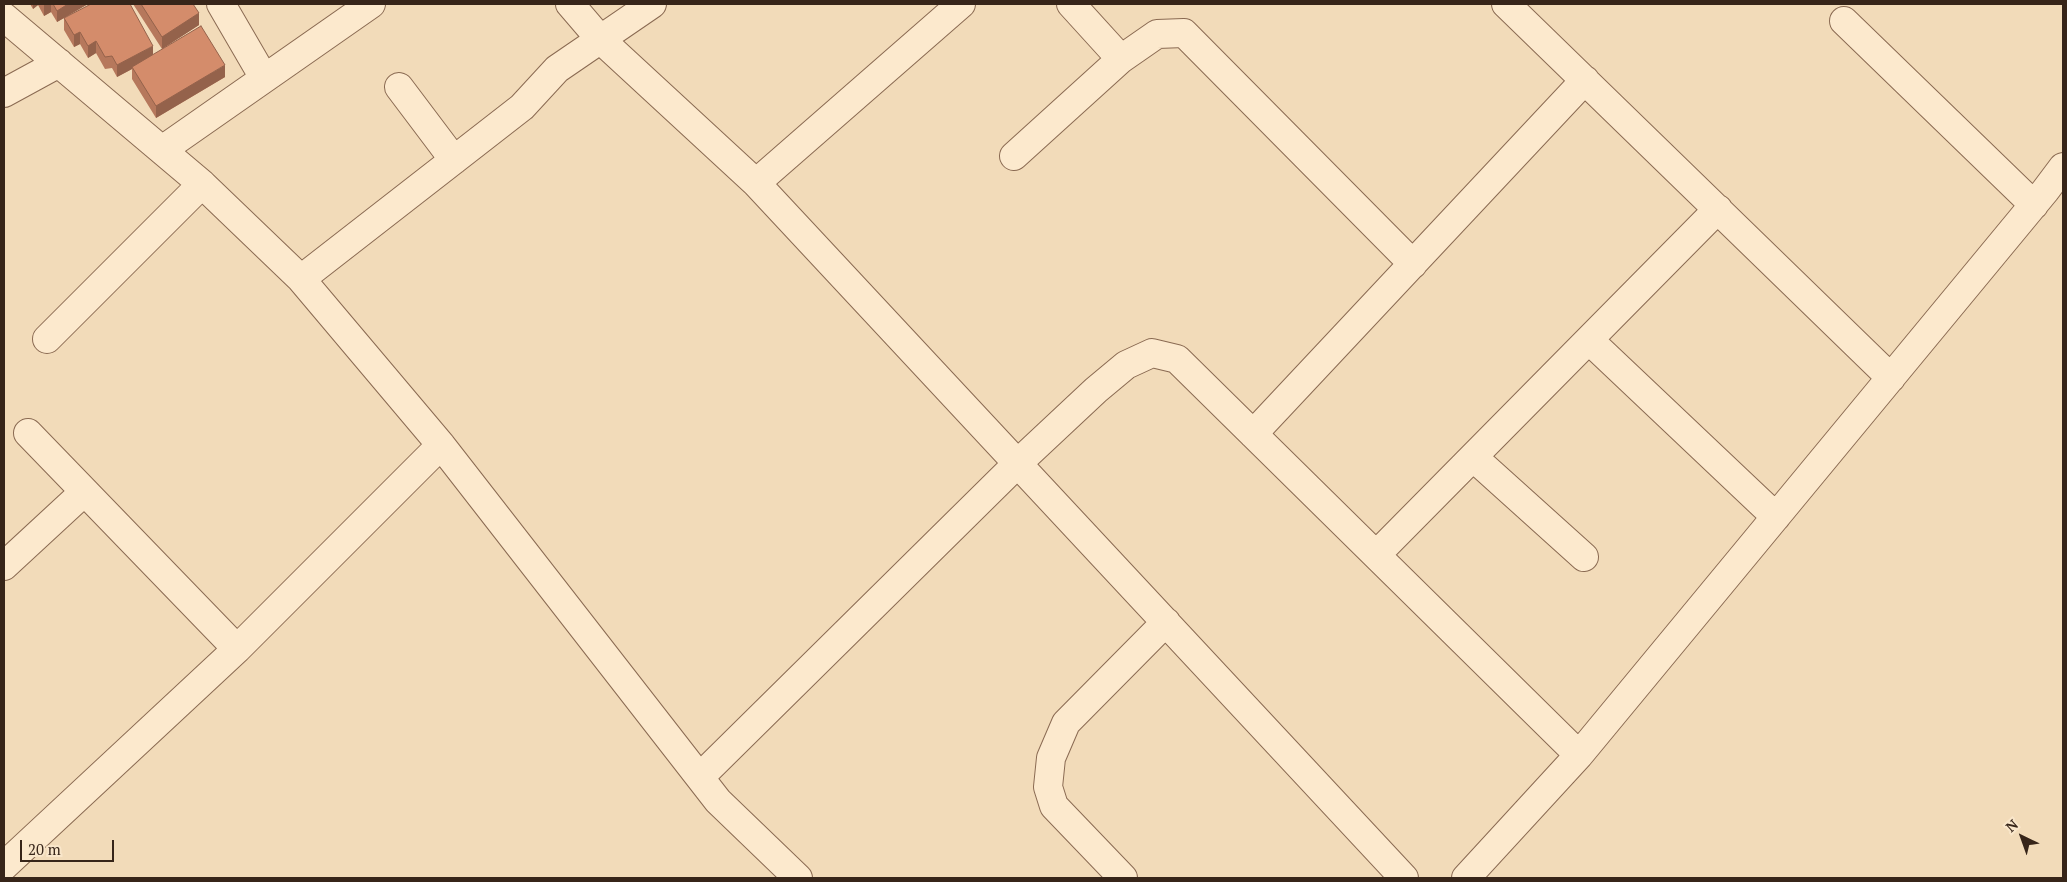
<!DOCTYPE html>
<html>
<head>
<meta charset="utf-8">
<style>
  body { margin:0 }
  #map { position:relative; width:2067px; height:882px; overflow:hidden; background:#f2dbb9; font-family:"PT Serif",serif }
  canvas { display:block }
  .frame { position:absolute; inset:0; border:5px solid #372519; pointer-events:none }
  .north { position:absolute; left:1997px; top:812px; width:50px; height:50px; -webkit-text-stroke:4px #f9e6ca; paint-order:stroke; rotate:318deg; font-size:14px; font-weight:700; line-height:20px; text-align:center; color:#372519 }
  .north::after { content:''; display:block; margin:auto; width:18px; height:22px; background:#372519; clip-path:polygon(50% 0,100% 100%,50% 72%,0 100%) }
  .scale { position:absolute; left:20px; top:840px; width:94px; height:22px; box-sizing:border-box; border:2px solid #372519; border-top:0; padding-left:6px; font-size:15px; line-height:18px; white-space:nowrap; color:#372519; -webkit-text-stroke:4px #f9e6ca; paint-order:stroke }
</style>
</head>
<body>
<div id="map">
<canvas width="2067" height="882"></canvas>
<div class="frame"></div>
<div class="north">N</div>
<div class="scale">20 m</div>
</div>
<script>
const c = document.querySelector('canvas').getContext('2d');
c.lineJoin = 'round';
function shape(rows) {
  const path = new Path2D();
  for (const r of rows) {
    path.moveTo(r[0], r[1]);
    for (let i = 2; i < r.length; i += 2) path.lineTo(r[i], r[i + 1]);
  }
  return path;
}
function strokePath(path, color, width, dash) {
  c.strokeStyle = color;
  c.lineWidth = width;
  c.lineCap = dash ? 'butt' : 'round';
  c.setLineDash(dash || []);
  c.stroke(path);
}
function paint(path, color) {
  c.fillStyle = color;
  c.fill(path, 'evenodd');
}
const minor = shape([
  [221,4,264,78],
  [570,4,600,39,756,183,1404,878],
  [1071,4,1121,59],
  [1506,4,1891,378],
  [4,17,202,184,301,279,441,445,718,801,798,878],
  [1844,21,2034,205],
  [399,87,454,160],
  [4,93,59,63],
  [162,150,371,4],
  [1014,156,1121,59,1157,34,1184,33,1413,264],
  [756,183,961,4],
  [301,279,522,107,557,69,652,4],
  [47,339,202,184],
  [1589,340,1776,517],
  [28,433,237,649],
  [1253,434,1585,80],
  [1473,457,1584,557],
  [1376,555,1718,209],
  [4,566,83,493],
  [700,777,1018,463,1096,390,1126,365,1152,353,1177,359,1579,755],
  [4,866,237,649,441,445],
  [1123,878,1054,806,1048,787,1051,758,1066,723,1166,622],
  [1466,878,1579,755,2045,191,2063,167]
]);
strokePath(minor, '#8a6a52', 30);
strokePath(minor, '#fce9cd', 28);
paint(shape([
  [30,4,88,4,57,22,51,12,44,16,38,5,33,9],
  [133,4,193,4,199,25,162,49],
  [64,18,153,55,225,77,156,118,132,79,132,69,117,77,112,68,105,69,96,53,88,58,80,44,74,47,64,30]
]), '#b6785c');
paint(shape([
  [33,4,38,4,38,5,33,9],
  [44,4,51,4,51,12,44,16],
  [68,4,88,4,57,22,57,11],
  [199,13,199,25,162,49,162,37],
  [80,32,80,44,74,47,74,35],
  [96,41,96,53,88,58,88,46],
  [153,46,153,57,132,67,132,69,117,77,117,65],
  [225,65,225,77,156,118,156,106]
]), '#94624b');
const building = shape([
  [53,4,68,4,57,11,53,4],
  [91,4,130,4,153,46,117,65,112,56,105,57,96,41,88,46,80,32,74,35,64,18,91,4],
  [141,4,193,4,199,13,162,37,141,4],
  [201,26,225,65,156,106,132,67,201,26]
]);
paint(building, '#d48c6b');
strokePath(building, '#94624b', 1);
</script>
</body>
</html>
